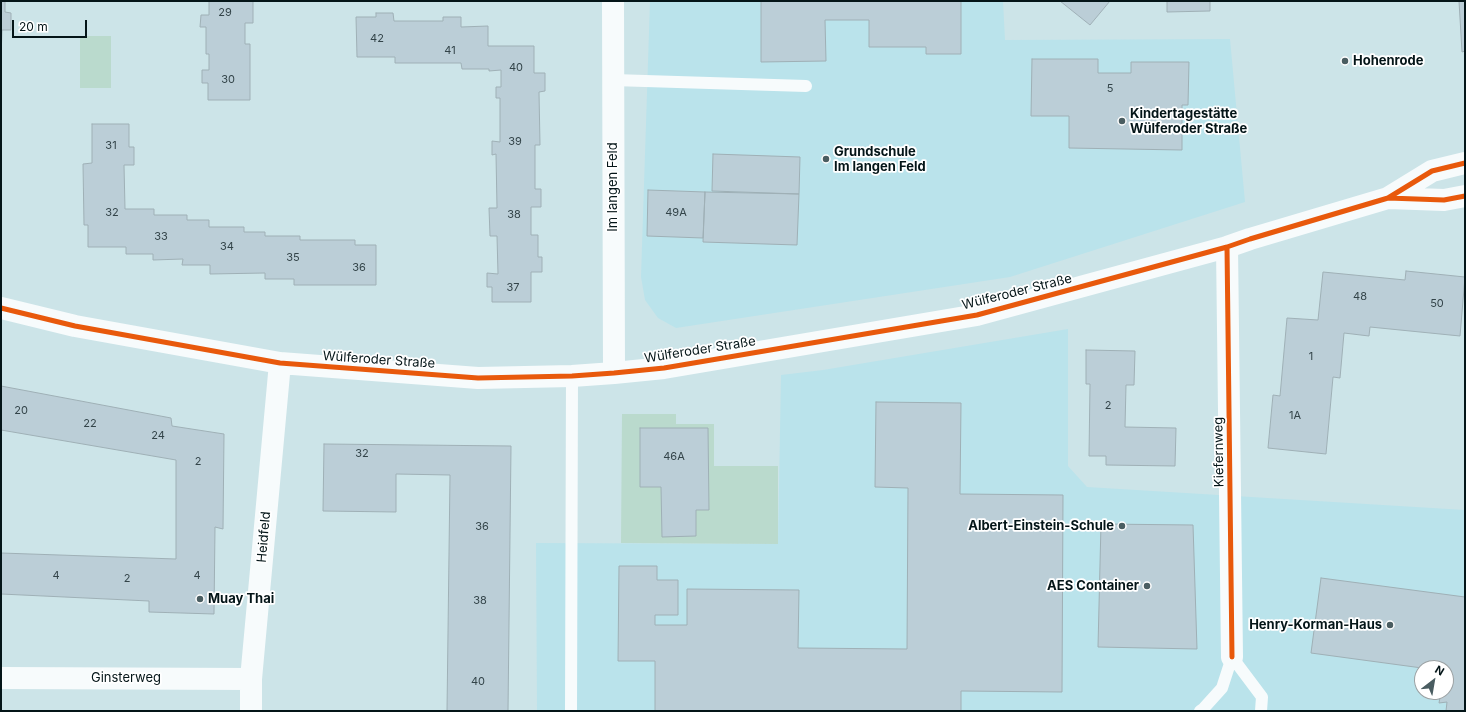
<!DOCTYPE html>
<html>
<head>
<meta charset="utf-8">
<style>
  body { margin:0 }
  #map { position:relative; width:1466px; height:712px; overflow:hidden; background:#cce4e8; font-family:Inter,sans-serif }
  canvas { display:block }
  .frame { position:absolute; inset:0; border:2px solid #041518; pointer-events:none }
  .north { position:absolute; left:1414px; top:660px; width:40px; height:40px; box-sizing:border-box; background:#fff; border:1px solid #9ba1a3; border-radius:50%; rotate:31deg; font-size:11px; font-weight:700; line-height:16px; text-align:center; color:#041518 }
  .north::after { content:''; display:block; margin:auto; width:14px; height:18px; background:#4a5d61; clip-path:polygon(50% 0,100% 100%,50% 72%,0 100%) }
  .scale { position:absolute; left:12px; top:20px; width:75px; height:18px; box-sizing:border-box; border:2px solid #041518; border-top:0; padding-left:5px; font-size:12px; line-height:14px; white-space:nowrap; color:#041518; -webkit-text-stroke:3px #fff; paint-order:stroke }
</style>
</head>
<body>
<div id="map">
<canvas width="1466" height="712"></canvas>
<div class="frame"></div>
<div class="north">N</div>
<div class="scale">20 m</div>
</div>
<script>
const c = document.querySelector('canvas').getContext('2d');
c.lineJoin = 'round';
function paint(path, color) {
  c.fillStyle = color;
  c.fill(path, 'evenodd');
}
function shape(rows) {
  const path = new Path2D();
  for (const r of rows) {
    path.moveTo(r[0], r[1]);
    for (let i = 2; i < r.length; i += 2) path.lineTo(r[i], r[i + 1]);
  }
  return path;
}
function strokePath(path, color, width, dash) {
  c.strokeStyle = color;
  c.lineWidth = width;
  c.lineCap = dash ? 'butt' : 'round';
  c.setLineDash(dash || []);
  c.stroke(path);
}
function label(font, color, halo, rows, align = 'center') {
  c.font = font + ' Inter,sans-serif';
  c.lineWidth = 3.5;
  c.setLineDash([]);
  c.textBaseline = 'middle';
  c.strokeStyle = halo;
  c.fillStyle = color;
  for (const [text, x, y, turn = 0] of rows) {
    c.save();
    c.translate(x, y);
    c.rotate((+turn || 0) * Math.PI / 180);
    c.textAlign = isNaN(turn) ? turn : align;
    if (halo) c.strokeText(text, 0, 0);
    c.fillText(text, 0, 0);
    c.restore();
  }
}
paint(shape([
  [650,1,1003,1,1005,40,1230,39,1245,202,1010,277,676,328,658,318,645,300,641,277],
  [1068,329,1068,466,1087,487,1465,510,1465,711,537,711,536,543,778,544,781,375,823,370],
  [1422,668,1446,668,1446,692,1422,692]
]), '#bae3eb');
paint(shape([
  [80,36,111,36,111,88,80,88],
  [622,414,676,414,676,424,714,424,714,466,778,466,778,544,621,543]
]), '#badacd');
const building = shape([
  [1,1,5,1,5,12,11,13,11,30,2,30,1,57,1,1],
  [209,1,253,1,253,23,245,23,245,44,250,44,250,100,208,100,208,83,202,83,202,70,209,70,209,54,206,54,206,27,200,27,201,15,209,15,209,1],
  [761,1,961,1,961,54,926,54,926,47,869,47,869,20,825,20,826,61,761,62,761,1],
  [1060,1,1110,1,1090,25,1060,1],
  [1167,1,1210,1,1210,11,1167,12,1167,1],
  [1459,1,1465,1,1465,51,1462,52,1459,1],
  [376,13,393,13,394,21,443,21,443,17,461,17,461,27,488,26,488,46,534,46,534,73,545,73,545,91,539,92,540,145,535,145,535,189,541,189,541,207,531,207,531,235,538,235,538,257,542,257,542,272,531,272,531,302,492,302,492,287,487,287,487,273,498,274,497,236,490,236,489,208,497,208,496,154,492,155,492,141,500,142,500,98,496,98,496,87,501,87,501,70,489,71,489,69,462,69,461,63,395,63,395,57,357,57,356,17,376,17,376,13],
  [1032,59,1098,59,1098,73,1131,73,1131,62,1189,62,1188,105,1182,105,1182,150,1069,148,1069,116,1031,116,1032,59],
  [92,124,129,124,129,147,134,147,134,165,124,165,125,209,154,209,154,215,187,215,187,220,209,220,209,227,244,227,244,232,265,232,265,236,300,236,300,240,355,240,355,245,376,245,376,285,294,285,294,279,265,279,265,273,210,274,210,265,182,265,183,259,153,260,153,254,126,254,126,247,88,247,88,225,84,225,83,164,92,163,92,124],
  [713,154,800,157,799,194,712,191,713,154],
  [648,190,705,192,703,238,647,236,648,190],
  [705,192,799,194,797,245,703,242,705,192],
  [1406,271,1465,277,1460,336,1370,327,1369,336,1344,333,1340,378,1333,377,1326,454,1268,448,1273,395,1280,396,1287,318,1318,320,1323,272,1405,280,1406,271],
  [1086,350,1135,351,1134,385,1126,385,1125,427,1176,428,1175,466,1106,465,1106,456,1089,456,1090,384,1086,384,1086,350],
  [1,386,171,418,172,426,224,434,223,529,215,527,214,614,149,612,149,601,1,594,1,553,176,559,176,460,1,430,1,386],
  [876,402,961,403,960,494,1063,495,1062,692,961,691,961,711,655,711,655,661,618,661,619,566,657,566,657,580,678,580,678,615,655,615,655,625,687,625,687,589,799,590,798,648,907,649,908,488,875,487,876,402],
  [640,428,708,428,709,510,696,510,696,536,662,537,661,487,640,487,640,428],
  [324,444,511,446,508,711,447,711,450,475,396,474,396,512,323,511,324,444],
  [1101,524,1193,525,1197,649,1098,647,1101,524],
  [1321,578,1465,597,1465,711,1446,711,1447,702,1439,703,1441,692,1446,692,1446,683,1449,683,1451,672,1446,672,1446,668,1422,668,1311,653,1321,578]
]);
paint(building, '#bbced7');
strokePath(building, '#9fb0b6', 1);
strokePath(shape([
  [613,80,806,86],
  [1232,657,1262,697,1261,711],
  [571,711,572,376],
  [1200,711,1203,709,1222,688,1232,657]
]), '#f7fbfc', 12);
strokePath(shape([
  [613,1,614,373],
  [1388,198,1444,200,1465,196],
  [1227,247,1232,657],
  [1,308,75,326,280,363,478,378,572,376,614,373,664,368,977,315,1227,247,1250,239,1388,198,1432,171,1465,163],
  [1,678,251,679],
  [251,711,251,679,280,363]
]), '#f7fbfc', 22);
strokePath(shape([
  [1388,198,1444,200,1465,196],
  [1227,247,1232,657],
  [1,308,75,326,280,363,478,378,572,376,614,373,664,368,977,315,1227,247,1250,239,1388,198,1432,171,1465,163]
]), '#e8590c', 5);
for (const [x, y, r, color] of [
  [1345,61,4,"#4a5d61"],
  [1122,121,4,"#4a5d61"],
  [826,159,4,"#4a5d61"],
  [1122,526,4,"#4a5d61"],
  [1147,586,4,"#4a5d61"],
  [200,599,4,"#4a5d61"],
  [1390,625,4,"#4a5d61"]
]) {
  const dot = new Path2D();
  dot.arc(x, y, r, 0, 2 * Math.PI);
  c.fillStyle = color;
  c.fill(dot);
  strokePath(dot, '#fff', 1.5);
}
label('11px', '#334449', null, [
  ["29",225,13],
  ["42",377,39],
  ["41",450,51],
  ["40",516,68],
  ["30",228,80],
  ["5",1110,89],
  ["39",515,142],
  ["31",111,146],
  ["32",112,213],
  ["49A",676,213],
  ["38",514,215],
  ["33",161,237],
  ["34",227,247],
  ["35",293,258],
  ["36",359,268],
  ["37",513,288],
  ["48",1360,297],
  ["50",1437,304],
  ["1",1311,357],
  ["2",1108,406],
  ["20",21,411],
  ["1A",1295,416],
  ["22",90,424],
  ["24",158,436],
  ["32",362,454],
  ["46A",674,457],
  ["2",198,462],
  ["36",482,527],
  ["4",56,576],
  ["4",197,576],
  ["2",127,579],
  ["38",480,601],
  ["40",478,682]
]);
label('bold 13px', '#041518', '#fff', [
  ["Hohenrode",1353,61],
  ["Kindertagestätte",1130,114],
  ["Wülferoder Straße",1130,129],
  ["Grundschule",834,152],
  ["Im langen Feld",834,167],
  ["Albert-Einstein-Schule",1114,526,"right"],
  ["AES Container",1139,586,"right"],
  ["Muay Thai",208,599],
  ["Henry-Korman-Haus",1382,625,"right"]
], 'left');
label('13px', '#041518', '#fff', [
  ["Im langen Feld",613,187,-90],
  ["Wülferoder Straße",1017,292,-14],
  ["Wülferoder Straße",700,350,-9],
  ["Wülferoder Straße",379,360,4],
  ["Kiefernweg",1219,452,-91],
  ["Heidfeld",264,537,-85],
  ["Ginsterweg",126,678]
]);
</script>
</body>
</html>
